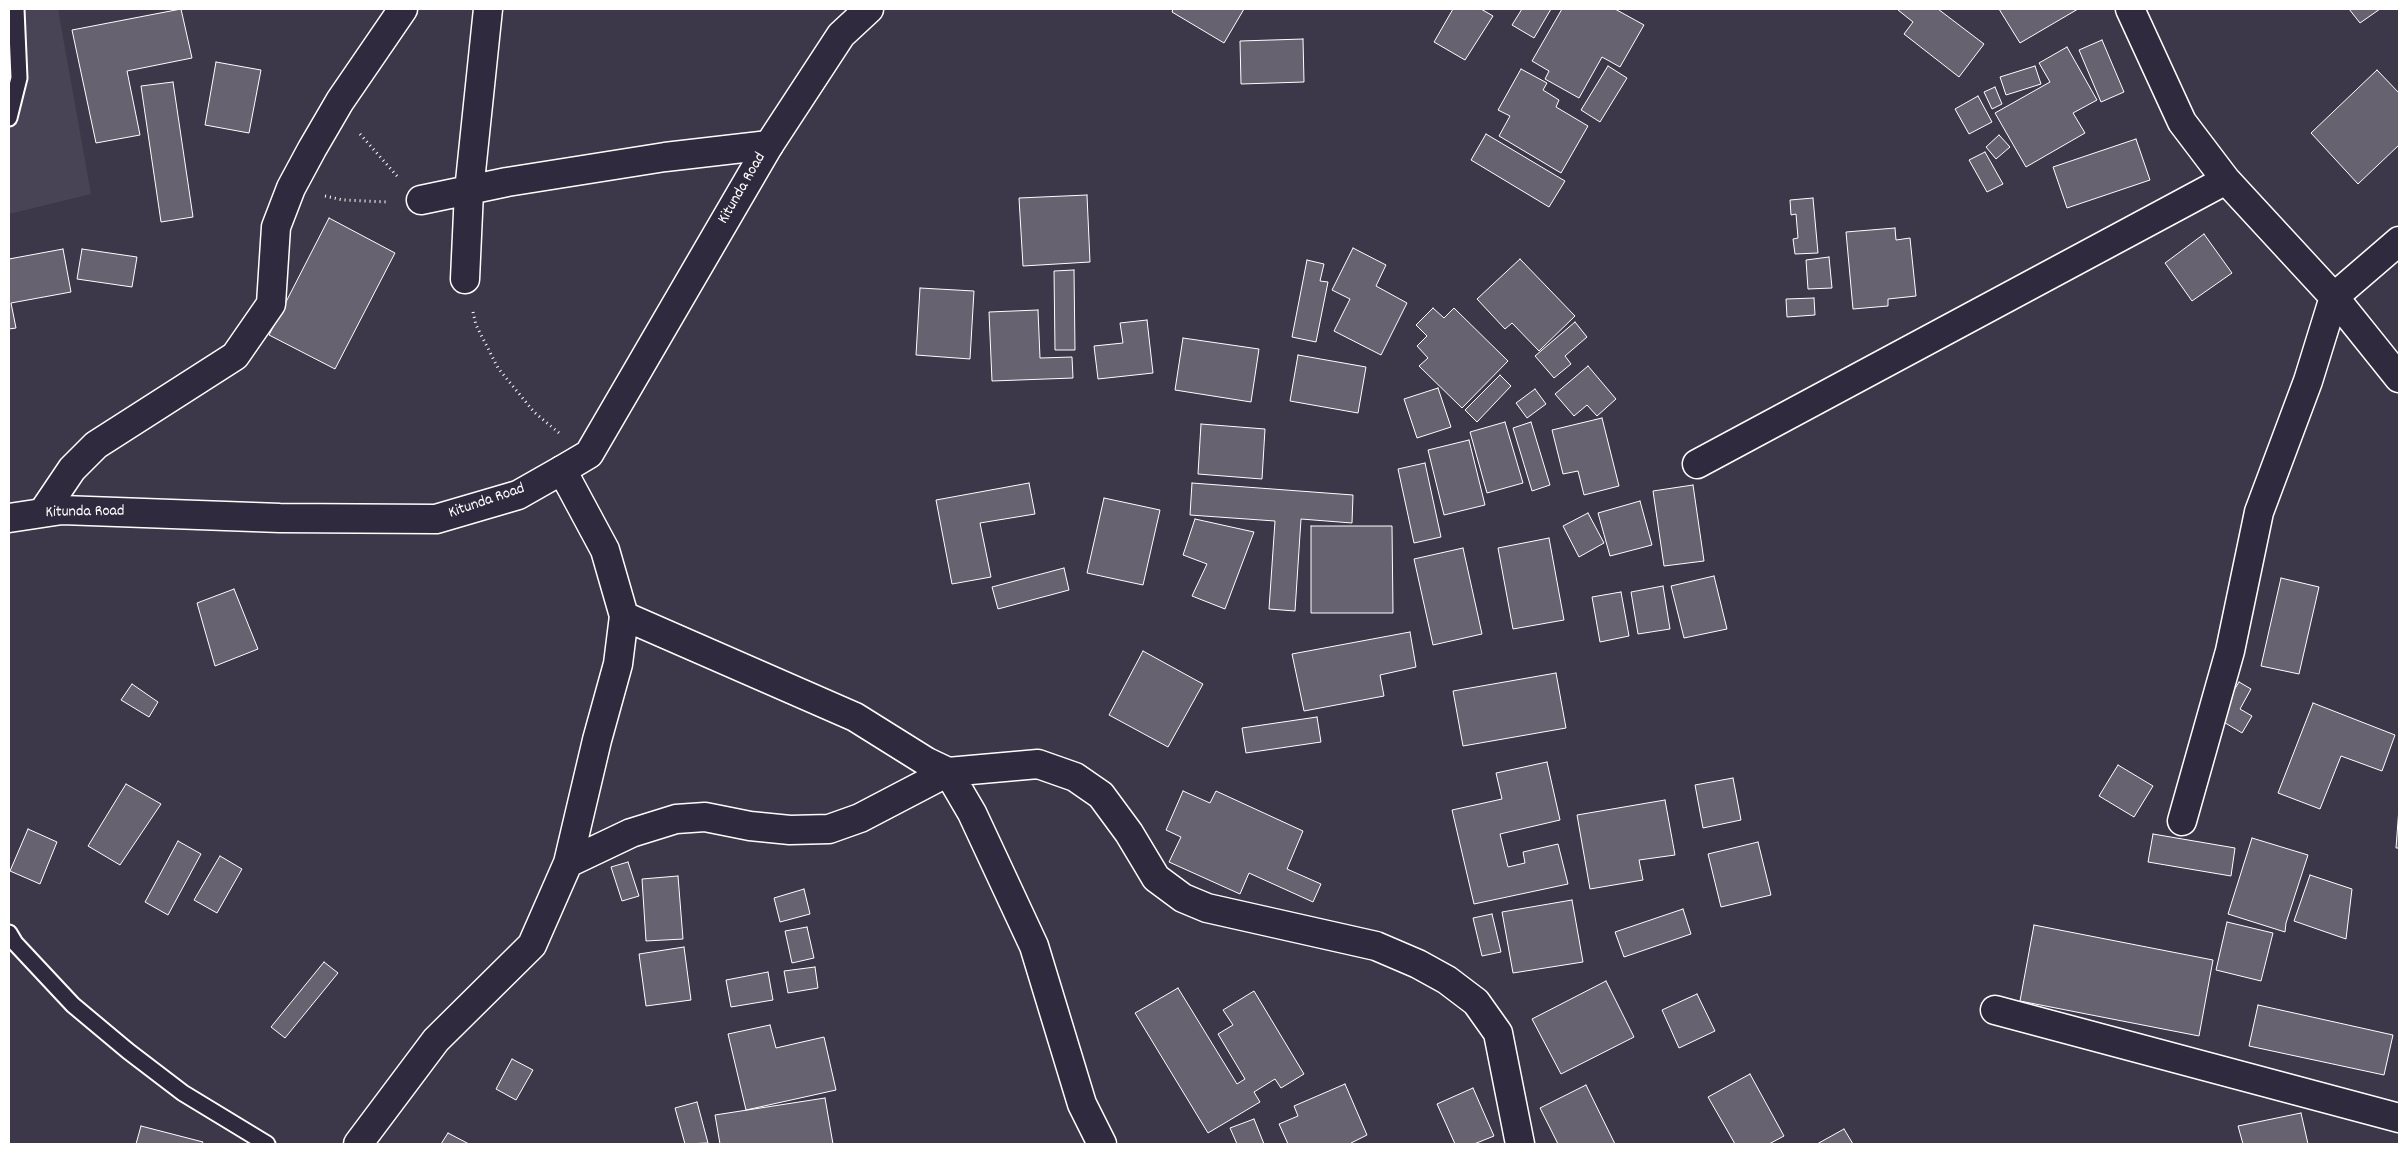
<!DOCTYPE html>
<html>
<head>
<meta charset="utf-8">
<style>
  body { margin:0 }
  #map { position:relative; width:2408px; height:1153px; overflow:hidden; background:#3c3749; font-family:Dekko,sans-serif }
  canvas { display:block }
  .frame { position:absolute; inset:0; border:10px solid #fff; pointer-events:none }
</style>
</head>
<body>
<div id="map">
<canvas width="2408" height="1153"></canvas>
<div class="frame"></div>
</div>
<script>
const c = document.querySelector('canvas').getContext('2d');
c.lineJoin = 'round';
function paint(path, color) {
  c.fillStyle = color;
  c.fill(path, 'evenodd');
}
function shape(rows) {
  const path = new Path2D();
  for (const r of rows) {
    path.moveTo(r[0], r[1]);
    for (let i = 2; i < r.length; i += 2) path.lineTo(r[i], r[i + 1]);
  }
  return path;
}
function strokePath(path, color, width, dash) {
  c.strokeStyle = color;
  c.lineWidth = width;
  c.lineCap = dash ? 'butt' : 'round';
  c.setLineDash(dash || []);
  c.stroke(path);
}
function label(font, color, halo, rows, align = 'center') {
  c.font = font + ' Dekko,sans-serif';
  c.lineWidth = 5;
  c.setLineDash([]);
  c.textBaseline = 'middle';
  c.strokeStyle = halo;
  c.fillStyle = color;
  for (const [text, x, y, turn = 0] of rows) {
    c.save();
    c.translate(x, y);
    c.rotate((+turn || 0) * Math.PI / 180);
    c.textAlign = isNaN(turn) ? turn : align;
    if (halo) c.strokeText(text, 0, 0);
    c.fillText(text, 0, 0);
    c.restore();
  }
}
paint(shape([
  [9,9,58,9,91,194,9,214]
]), '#494455');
const building = shape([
  [181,9,192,58,127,71,140,135,96,143,72,30,181,9],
  [1173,9,1244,9,1224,43,1172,12,1173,9],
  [1453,9,1481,9,1493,16,1465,60,1434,42,1453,9],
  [1522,9,1551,9,1534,38,1512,25,1522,9],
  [1562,9,1615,9,1644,25,1620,67,1602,57,1579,98,1545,79,1549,71,1532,61,1562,9],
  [1899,9,1938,9,1984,44,1959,77,1904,34,1913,22,1898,10,1899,9],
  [1999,9,2078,9,2020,43,1999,9],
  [2349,9,2380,9,2360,23,2349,9],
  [1303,39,1304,82,1241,84,1240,41,1303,39],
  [2102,40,2124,92,2101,102,2079,50,2102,40],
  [2067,47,2097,100,2073,113,2085,133,2026,167,1995,113,2050,82,2039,63,2067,47],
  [216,62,261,70,249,133,205,125,216,62],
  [1608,66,1627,78,1600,122,1581,110,1608,66],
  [2035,66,2041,84,2006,95,2000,77,2035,66],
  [1521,69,1547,83,1543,90,1559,100,1556,107,1588,126,1561,173,1499,136,1510,116,1498,110,1521,69],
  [2377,70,2399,93,2399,145,2358,184,2311,133,2377,70],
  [173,82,193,217,161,222,141,86,173,82],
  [1995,87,2002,104,1992,109,1984,92,1995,87],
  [1978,96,1992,122,1969,134,1955,109,1978,96],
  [1486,134,1565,181,1549,207,1471,160,1486,134],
  [1999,135,2010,147,1996,159,1986,147,1999,135],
  [2136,139,2150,180,2067,208,2053,167,2136,139],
  [1985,152,2003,184,1987,192,1969,160,1985,152],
  [1087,195,1090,262,1023,266,1019,198,1087,195],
  [1813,198,1818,253,1795,254,1793,239,1798,238,1796,214,1791,215,1790,200,1813,198],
  [329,218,395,253,335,369,269,335,329,218],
  [1895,228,1896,240,1910,238,1916,296,1888,299,1888,306,1853,309,1846,232,1895,228],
  [2204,234,2232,273,2192,301,2165,263,2204,234],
  [1353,248,1386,265,1376,286,1407,303,1381,355,1334,331,1350,299,1332,290,1353,248],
  [63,249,71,292,11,303,16,328,9,329,9,259,63,249],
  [82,249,137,257,132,287,77,279,82,249],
  [1829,257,1832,288,1808,289,1806,260,1829,257],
  [1520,259,1575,316,1539,351,1512,323,1505,329,1477,299,1520,259],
  [1307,260,1324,264,1320,281,1328,282,1316,342,1292,337,1307,260],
  [1074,270,1075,350,1055,350,1054,271,1074,270],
  [920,288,974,291,970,359,916,355,920,288],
  [1814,298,1815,315,1787,317,1786,299,1814,298],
  [1433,308,1444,318,1454,308,1508,361,1462,408,1419,366,1428,358,1417,346,1427,336,1416,325,1433,308],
  [1038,310,1040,358,1072,357,1073,378,992,381,989,312,1038,310],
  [1147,320,1153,373,1098,379,1094,346,1123,343,1120,323,1147,320],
  [1575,322,1587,337,1565,356,1571,364,1554,378,1535,356,1575,322],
  [1183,338,1259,349,1251,402,1175,390,1183,338],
  [1298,355,1366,367,1358,413,1290,401,1298,355],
  [1588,366,1616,399,1597,416,1587,405,1574,416,1555,394,1588,366],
  [1500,375,1511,386,1477,422,1465,410,1500,375],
  [1438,388,1451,427,1417,438,1404,399,1438,388],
  [1535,389,1546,404,1527,418,1516,403,1535,389],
  [1602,418,1619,486,1584,495,1578,471,1563,474,1552,430,1602,418],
  [1505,422,1523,483,1487,493,1470,432,1505,422],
  [1531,422,1550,485,1532,491,1513,428,1531,422],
  [1201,424,1265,429,1262,479,1198,474,1201,424],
  [1469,440,1485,505,1444,515,1428,450,1469,440],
  [1425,463,1441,537,1414,543,1398,469,1425,463],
  [1029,483,1035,514,980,523,991,577,952,584,936,500,1029,483],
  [1192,483,1353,495,1352,523,1301,519,1295,611,1269,609,1275,521,1190,515,1192,483],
  [1693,485,1704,561,1664,566,1653,491,1693,485],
  [1104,498,1160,510,1143,585,1087,573,1104,498],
  [1640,501,1652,545,1610,556,1598,513,1640,501],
  [1588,513,1604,543,1579,557,1563,526,1588,513],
  [1195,519,1254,532,1225,609,1192,596,1207,564,1183,555,1195,519],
  [1311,526,1392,526,1393,613,1311,613,1311,526],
  [1549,538,1564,620,1513,629,1498,548,1549,538],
  [1463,548,1482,634,1433,645,1414,559,1463,548],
  [1064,568,1069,590,998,609,992,587,1064,568],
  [1714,576,1727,629,1684,638,1671,586,1714,576],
  [2281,578,2319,587,2299,674,2261,666,2281,578],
  [1663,586,1670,629,1638,634,1631,592,1663,586],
  [234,589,258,649,215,666,197,603,234,589],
  [1621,592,1629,636,1600,642,1592,597,1621,592],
  [1410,632,1416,667,1380,675,1384,696,1304,711,1292,654,1410,632],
  [1143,651,1203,684,1168,747,1109,715,1143,651],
  [1556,673,1566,728,1463,746,1453,691,1556,673],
  [2239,682,2251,689,2240,709,2252,716,2242,733,2217,718,2239,682],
  [132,684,158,702,149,717,121,700,132,684],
  [2313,703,2395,735,2382,771,2341,756,2320,809,2278,793,2313,703],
  [1317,717,1321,742,1246,753,1242,728,1317,717],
  [1547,762,1560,820,1500,834,1508,867,1525,863,1523,852,1558,844,1568,884,1474,904,1452,810,1502,799,1496,773,1547,762],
  [2118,765,2153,786,2134,817,2099,796,2118,765],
  [1733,778,1741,820,1703,828,1695,785,1733,778],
  [126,784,161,804,120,865,88,846,126,784],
  [1183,791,1210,803,1216,791,1303,831,1287,869,1321,884,1313,902,1249,873,1240,894,1169,862,1181,837,1166,830,1183,791],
  [1665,800,1675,855,1639,860,1643,880,1590,889,1577,815,1665,800],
  [2399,808,2399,848,2396,848,2399,808],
  [28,829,57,842,40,884,10,871,28,829],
  [2153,834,2235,848,2231,876,2148,862,2153,834],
  [2252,838,2308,855,2286,923,2285,932,2228,914,2252,838],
  [178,841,201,854,168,915,145,902,178,841],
  [1758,842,1771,895,1721,907,1708,854,1758,842],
  [220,856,242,869,217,913,194,900,220,856],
  [628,862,639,896,622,901,611,867,628,862],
  [2310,875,2352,889,2346,939,2294,921,2310,875],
  [678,876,683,939,646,941,642,879,678,876],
  [804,889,810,914,780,922,774,898,804,889],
  [1572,900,1583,962,1513,973,1502,912,1572,900],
  [1683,909,1691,934,1624,957,1615,932,1683,909],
  [1492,914,1501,952,1482,956,1473,918,1492,914],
  [2227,922,2273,933,2261,981,2216,970,2227,922],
  [2034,925,2213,960,2199,1036,2020,1001,2034,925],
  [807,927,814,958,792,963,785,931,807,927],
  [684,947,691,1000,646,1006,639,954,684,947],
  [324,962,338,973,285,1038,271,1027,324,962],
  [815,967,818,988,788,993,784,971,815,967],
  [768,972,773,1000,731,1007,726,980,768,972],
  [1606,981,1634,1037,1561,1074,1532,1019,1606,981],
  [1178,988,1237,1084,1245,1079,1218,1034,1233,1025,1223,1010,1254,991,1304,1074,1281,1088,1275,1079,1254,1092,1260,1102,1208,1133,1135,1013,1178,988],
  [1697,994,1715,1031,1679,1048,1662,1010,1697,994],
  [2258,1005,2393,1035,2384,1075,2249,1046,2258,1005],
  [770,1025,776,1048,824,1037,836,1090,746,1110,728,1034,770,1025],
  [512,1059,533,1070,516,1100,496,1089,512,1059],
  [1750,1074,1784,1136,1769,1144,1735,1144,1708,1097,1750,1074],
  [1345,1084,1367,1135,1351,1143,1351,1144,1288,1144,1279,1124,1298,1116,1294,1106,1345,1084],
  [1586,1085,1615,1144,1558,1144,1540,1108,1586,1085],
  [1473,1088,1494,1136,1474,1144,1455,1144,1437,1104,1473,1088],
  [825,1098,833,1144,720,1144,715,1115,825,1098],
  [697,1102,708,1143,685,1144,675,1108,697,1102],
  [2301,1113,2308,1144,2243,1144,2238,1126,2301,1113],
  [1254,1119,1264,1144,1237,1144,1230,1128,1254,1119],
  [141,1126,203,1142,202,1144,136,1144,141,1126],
  [1844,1129,1853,1144,1817,1144,1844,1129],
  [448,1133,469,1144,441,1144,448,1133]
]);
paint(building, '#666270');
strokePath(building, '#fff', 1);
const lane = shape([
  [9,118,19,78,16,9],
  [9,933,15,943,73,1005,128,1051,183,1093,267,1144]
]);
const street = shape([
  [2130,9,2182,122,2226,180,2334,297,2399,378],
  [421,200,507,182,665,157,769,145],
  [465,279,469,191,488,9],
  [1697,464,2226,180],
  [43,512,72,469,96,445,235,356,271,304,276,227,291,188,312,149,340,101,403,9],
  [624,616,855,717,927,762,948,772,1038,764,1075,777,1101,795,1129,833,1156,878,1183,898,1207,908,1376,946,1418,964,1447,980,1476,1002,1498,1033,1520,1144],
  [2182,821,2230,651,2259,512,2308,381,2334,297,2399,241],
  [568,863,631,833,676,819,705,817,750,826,790,830,829,829,860,818,948,772,972,813,1034,946,1082,1104,1102,1144],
  [1995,1010,2399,1118],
  [358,1144,436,1040,532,945,568,863,597,740,618,664,624,616,605,550,562,470]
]);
const secondary = shape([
  [9,518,62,510,280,518,436,519,518,495,562,470,589,454,769,145,841,35,869,9]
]);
strokePath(lane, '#fff', 19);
strokePath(street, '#fff', 31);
strokePath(secondary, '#fff', 31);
strokePath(shape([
  [360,134,397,176],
  [325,196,343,200,388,202],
  [473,312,476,325,498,368,534,412,559,433]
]), '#fff', 3, [1, 4]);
strokePath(lane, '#2f2a3d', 15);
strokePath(street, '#2f2a3d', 28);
strokePath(secondary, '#2f2a3d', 28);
label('16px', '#fff', '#2f2a3d', [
  ["Kitunda Road",743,189,-60],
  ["Kitunda Road",487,502,-19],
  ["Kitunda Road",85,513,-1]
]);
</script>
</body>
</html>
